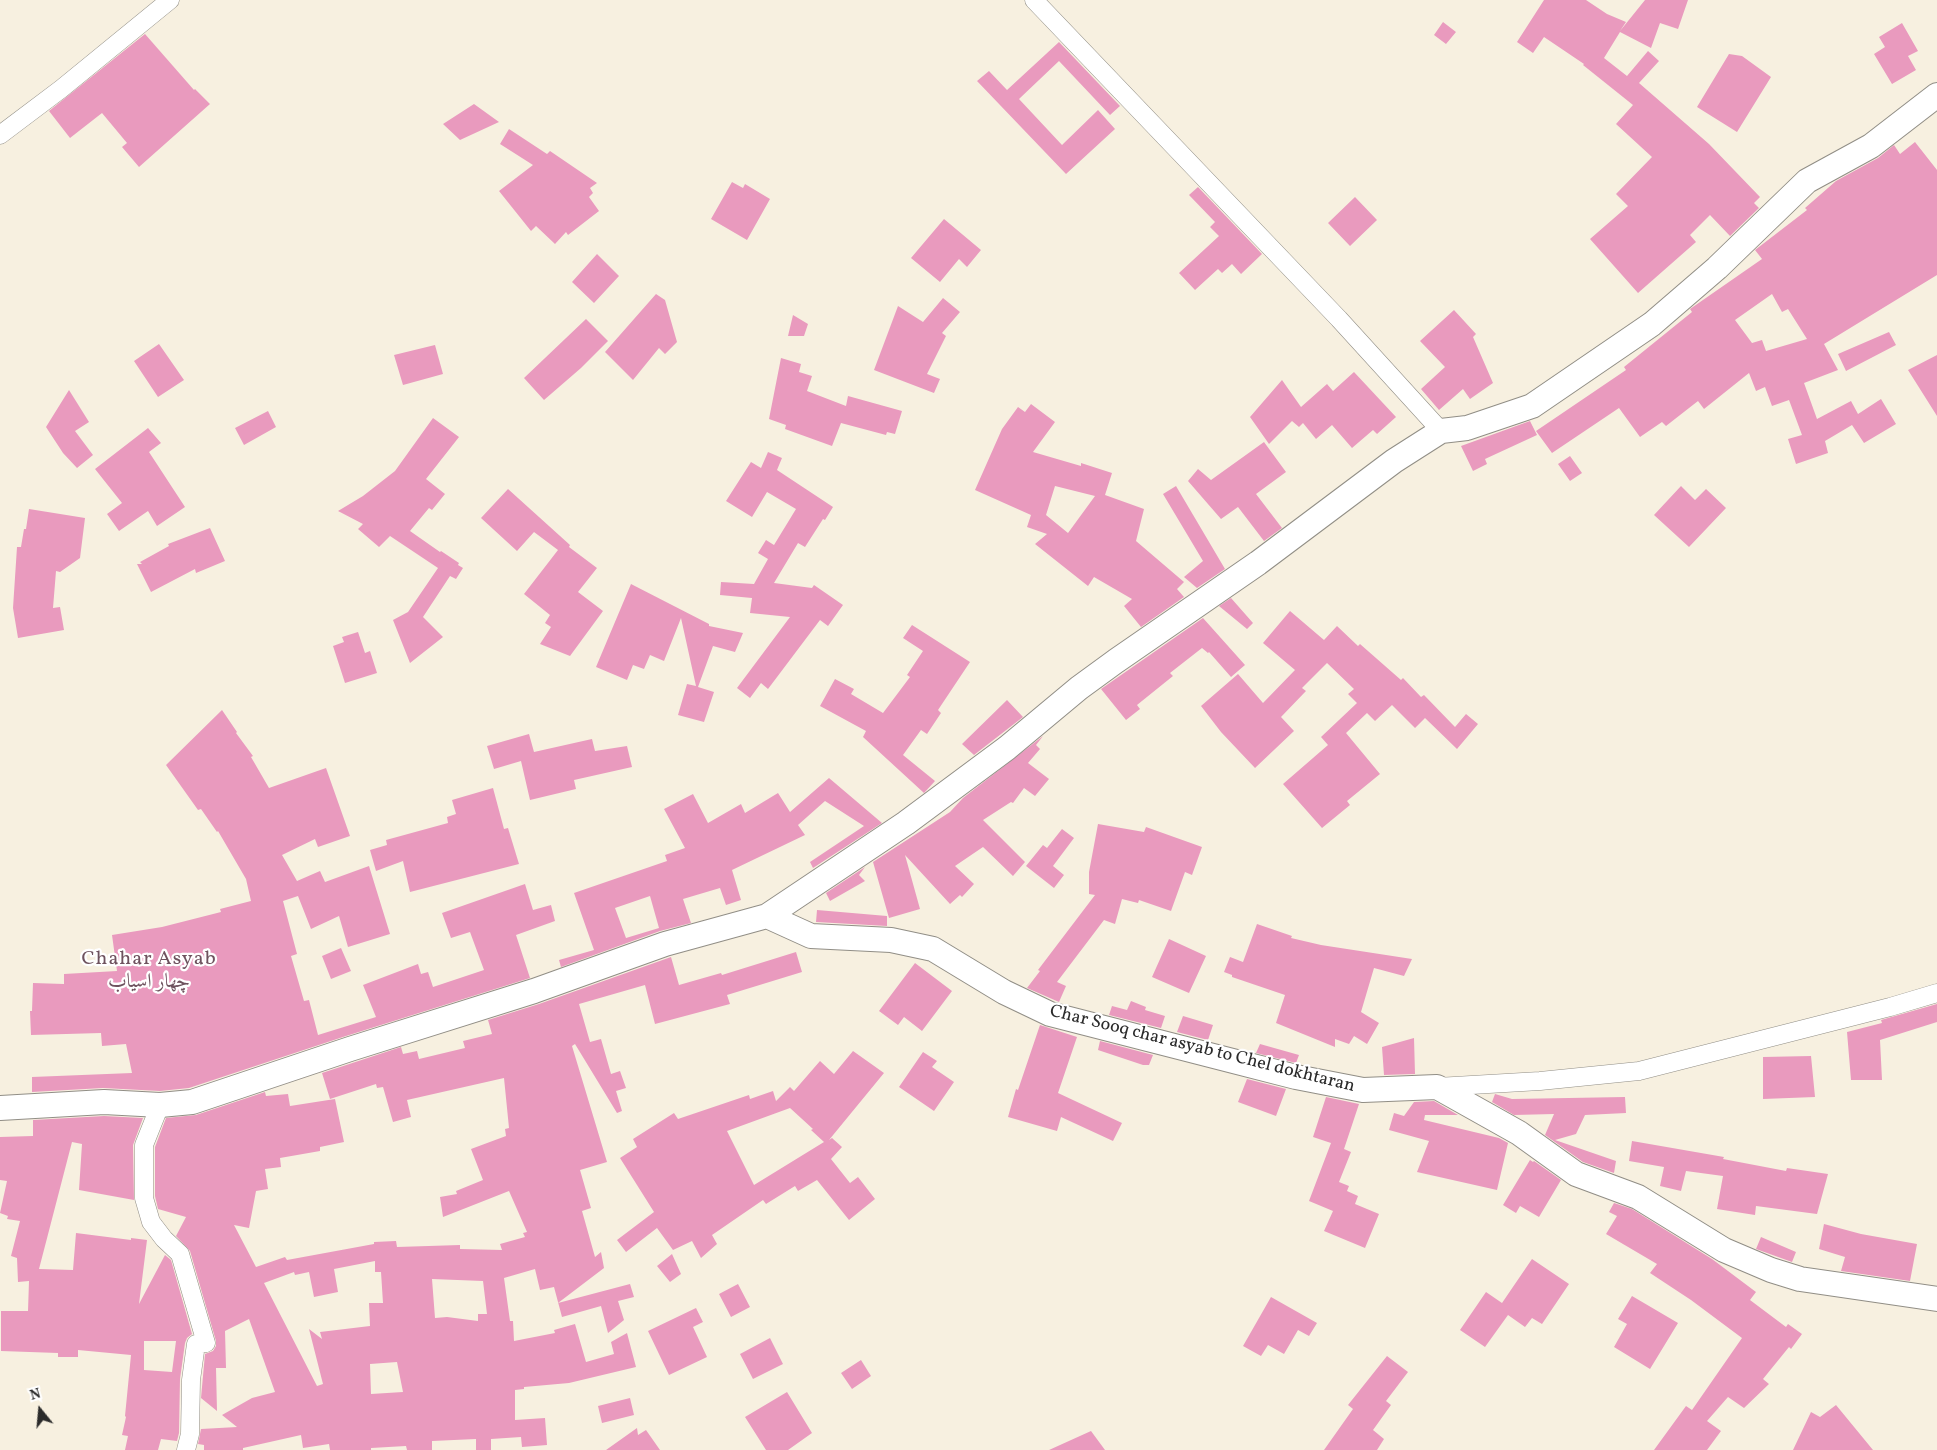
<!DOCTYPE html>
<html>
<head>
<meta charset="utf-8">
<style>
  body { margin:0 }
  #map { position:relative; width:1937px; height:1450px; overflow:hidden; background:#f7f0e0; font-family:Vollkorn,serif }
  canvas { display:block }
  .north { position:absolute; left:15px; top:1385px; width:50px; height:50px; -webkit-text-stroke:4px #fff; paint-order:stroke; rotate:343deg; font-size:14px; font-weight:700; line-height:20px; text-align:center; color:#2b2b2b }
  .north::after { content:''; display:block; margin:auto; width:18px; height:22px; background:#2b2b2b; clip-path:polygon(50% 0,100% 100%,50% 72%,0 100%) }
</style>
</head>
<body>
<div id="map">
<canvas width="1937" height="1450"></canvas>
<div class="north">N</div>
</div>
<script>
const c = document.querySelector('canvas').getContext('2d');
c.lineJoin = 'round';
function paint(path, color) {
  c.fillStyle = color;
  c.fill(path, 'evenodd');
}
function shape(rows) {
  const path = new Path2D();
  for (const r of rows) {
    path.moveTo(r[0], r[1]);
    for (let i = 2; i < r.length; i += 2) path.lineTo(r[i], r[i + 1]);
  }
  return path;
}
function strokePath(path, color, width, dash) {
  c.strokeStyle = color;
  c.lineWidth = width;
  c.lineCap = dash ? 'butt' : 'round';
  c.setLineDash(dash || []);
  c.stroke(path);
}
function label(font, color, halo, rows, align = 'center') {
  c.font = font + ' Vollkorn,Amiri,serif';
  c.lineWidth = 4.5;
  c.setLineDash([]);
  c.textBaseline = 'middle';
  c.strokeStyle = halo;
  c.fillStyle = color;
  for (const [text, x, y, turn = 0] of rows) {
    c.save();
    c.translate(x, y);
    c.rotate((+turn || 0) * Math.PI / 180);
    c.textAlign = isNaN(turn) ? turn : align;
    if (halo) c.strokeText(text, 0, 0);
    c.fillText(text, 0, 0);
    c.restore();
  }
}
paint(shape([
  [1544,0,1586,0,1607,14,1626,22,1620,31,1645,0,1688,0,1678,29,1660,23,1651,48,1620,32,1604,58,1627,76,1648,51,1659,61,1639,83,1709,144,1760,197,1754,203,1759,208,1730,236,1710,215,1690,235,1696,242,1638,293,1590,239,1628,206,1616,194,1652,157,1616,124,1633,105,1583,65,1584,64,1544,37,1533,53,1517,42],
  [1443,22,1456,32,1446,44,1434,35],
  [1902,23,1918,51,1908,56,1916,70,1892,84,1874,54,1885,47,1879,37],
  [145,34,194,90,195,89,210,104,139,167,122,147,127,143,102,113,70,138,49,111],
  [1059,42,1120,106,1110,115,1059,61,1019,99,1062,145,1098,110,1115,129,1066,174,977,81,989,71,1007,90],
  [1729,54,1742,56,1771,77,1737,132,1697,107],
  [474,104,499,122,460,140,443,124],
  [509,129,547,154,550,151,597,183,590,188,593,193,589,197,599,211,568,235,566,232,555,244,536,226,531,231,499,191,533,165,500,144],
  [1915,142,1937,170,1937,275,1824,344,1838,370,1804,383,1817,419,1851,401,1858,414,1881,399,1896,424,1864,443,1852,425,1825,441,1828,453,1796,464,1788,439,1802,435,1789,400,1772,406,1765,387,1756,391,1749,373,1704,409,1698,401,1666,426,1662,422,1640,437,1619,408,1552,453,1536,431,1626,370,1624,367,1692,312,1690,309,1762,259,1755,250,1807,210,1805,208,1836,181,1878,158,1894,145,1900,154],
  [1772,294,1782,312,1788,309,1807,339,1766,351,1762,340,1752,343,1735,320],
  [732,182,743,188,745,184,770,199,747,240,711,219],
  [1198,187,1262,254,1241,274,1232,264,1222,273,1218,269,1195,290,1179,273,1219,236,1210,227,1215,222,1189,195],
  [1355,197,1377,220,1350,246,1328,223],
  [944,219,981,250,967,267,959,259,940,282,911,258],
  [597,254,619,276,594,303,572,282],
  [656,294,665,300,677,342,665,354,659,348,633,380,605,352],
  [943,298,960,312,942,333,946,336,927,374,940,379,934,393,874,370,898,306,923,322],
  [1454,310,1476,334,1473,337,1493,383,1470,399,1463,389,1439,410,1421,389,1445,367,1420,341],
  [793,315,808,324,804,336,788,336],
  [586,319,608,341,581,368,544,400,524,378],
  [1889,332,1896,345,1846,371,1838,354],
  [159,344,184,380,158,397,134,361],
  [435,345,443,374,403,385,394,355],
  [1937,355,1937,416,1908,370],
  [781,358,801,364,799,372,812,376,807,391,846,406,848,396,902,411,895,434,887,432,886,435,841,423,832,446,785,429,786,425,769,419],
  [1354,372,1396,417,1377,434,1373,430,1352,448,1332,425,1316,439,1303,423,1299,427,1292,421,1269,444,1250,417,1282,380,1301,407,1327,384,1333,391],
  [69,390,89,422,75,431,93,455,77,468,63,453,46,427],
  [1031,404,1055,422,1033,452,1081,466,1081,463,1112,473,1105,495,1144,509,1136,541,1184,582,1177,589,1184,597,1141,627,1124,606,1132,599,1094,577,1088,586,1035,544,1047,534,1027,527,1031,515,975,490,1002,429,1018,407,1025,412],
  [1055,486,1095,496,1068,533,1046,515],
  [268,411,276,427,244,445,235,428],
  [433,418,459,437,426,479,445,494,432,510,429,508,410,531,440,552,441,551,459,563,458,565,463,568,456,579,450,576,423,617,443,637,410,663,393,620,408,612,438,568,390,536,379,547,358,529,363,524,338,511,363,496,395,471],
  [1530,421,1537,435,1485,459,1487,464,1473,471,1461,446],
  [148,428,161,443,149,452,185,507,157,526,148,511,119,531,107,514,122,503,95,469],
  [1264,442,1286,472,1256,494,1282,528,1264,541,1238,507,1221,519,1188,481,1198,469,1211,480],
  [768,452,782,458,777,470,833,507,825,520,823,519,805,547,798,543,774,583,812,588,814,585,843,605,828,626,820,620,768,689,761,683,750,698,737,688,790,617,750,613,752,598,720,595,721,582,754,584,768,559,758,553,766,540,774,545,796,509,767,492,752,517,726,501,751,462,761,468],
  [1570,456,1582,473,1570,481,1558,464],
  [1176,486,1225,569,1197,588,1184,577,1203,561,1163,494],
  [1681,486,1695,500,1706,489,1726,508,1689,547,1654,515],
  [508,489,570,545,569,547,597,568,578,592,603,611,570,656,540,644,551,627,545,623,550,615,524,594,558,550,534,532,517,551,481,518],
  [29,509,85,518,80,558,60,572,56,571,53,608,60,607,64,630,18,638,13,608,17,547,21,547,24,529,26,529],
  [210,528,225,561,196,573,195,569,151,592,137,564,142,564,140,562,169,546,168,544],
  [631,584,709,624,709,626,743,633,735,652,713,646,698,687,714,692,704,722,678,715,687,684,696,686,681,618,664,661,650,655,644,669,633,665,627,680,596,667],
  [1231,598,1253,623,1247,629,1219,606],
  [1290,611,1324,640,1337,626,1358,646,1360,644,1401,680,1403,678,1421,697,1424,695,1455,727,1466,714,1478,724,1457,749,1425,718,1415,728,1392,705,1375,721,1367,713,1346,733,1380,774,1347,801,1350,805,1322,828,1283,784,1328,745,1321,737,1357,703,1348,694,1354,689,1327,663,1302,688,1306,691,1281,717,1294,731,1255,768,1221,732,1201,706,1238,674,1263,703,1295,670,1263,643],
  [1203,618,1245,665,1231,677,1209,652,1208,653,1202,648,1170,673,1173,676,1137,705,1140,709,1126,720,1101,689],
  [912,625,970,662,938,710,941,713,927,734,921,730,903,755,935,781,924,793,863,737,866,731,820,706,835,679,854,689,851,694,883,713,910,677,907,675,923,651,903,638],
  [358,632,365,653,370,651,377,673,345,683,333,646,344,642,342,637],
  [1007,700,1023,717,974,755,962,744],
  [222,710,237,732,236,733,253,756,251,757,269,788,326,768,350,836,318,847,315,839,282,855,297,881,320,871,325,882,369,866,390,934,348,947,339,916,311,929,298,896,283,901,297,954,291,956,304,1001,309,1000,318,1035,376,1017,363,985,418,964,421,974,428,972,433,987,484,970,470,932,451,938,442,913,525,884,533,910,551,905,555,921,516,935,530,978,346,1036,189,1088,160,1091,103,1088,32,1092,32,1077,132,1073,126,1044,102,1046,101,1033,31,1035,30,1011,32,1011,33,983,64,984,64,974,117,971,112,935,162,927,221,912,220,909,251,901,246,879,218,831,217,832,201,809,198,810,166,765],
  [529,734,534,752,592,739,595,751,627,746,632,767,574,780,576,789,530,800,521,761,494,769,487,746],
  [1043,736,1036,745,1040,749,1028,763,1049,779,1035,796,1024,788,1013,803,1011,802,983,820,1025,862,1013,876,983,847,955,866,974,884,962,897,960,895,950,904,905,855,920,909,889,918,873,862,950,812,963,798],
  [829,778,882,823,813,868,810,862,864,826,825,801,798,825,805,835,732,870,741,900,726,905,720,888,683,899,691,923,660,931,561,967,559,960,594,950,574,893,667,861,665,855,685,848,664,809,693,794,708,823,741,804,745,813,778,793,790,812],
  [650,896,659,928,626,938,615,908],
  [493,788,504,829,508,828,519,864,410,892,403,861,376,871,370,850,387,845,386,840,448,823,447,817,456,814,452,800],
  [1098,824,1144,832,1146,827,1202,847,1192,875,1185,872,1171,911,1139,900,1138,903,1122,899,1115,924,1104,920,1057,982,1066,986,1059,1002,1027,988,1040,971,1038,970,1095,895,1089,894,1089,872],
  [1062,829,1074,838,1053,866,1064,875,1054,888,1026,866,1043,845,1047,848],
  [865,867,859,875,865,881,830,901,826,893],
  [817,910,887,916,887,926,816,922],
  [1257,924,1292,936,1291,938,1321,945,1412,959,1404,976,1374,968,1361,1012,1379,1023,1367,1044,1354,1036,1349,1044,1335,1039,1335,1047,1276,1023,1285,995,1232,977,1232,975,1224,972,1230,957,1243,962],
  [1169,939,1206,956,1189,993,1152,977],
  [341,948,351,971,331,979,322,956],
  [796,952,802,972,727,995,730,1004,655,1024,645,985,579,1004,590,1042,601,1039,611,1074,620,1071,626,1088,616,1091,622,1111,617,1113,575,1044,572,1046,607,1162,580,1170,591,1208,582,1211,595,1257,601,1252,604,1268,558,1303,630,1284,634,1297,618,1301,624,1320,608,1333,601,1306,562,1317,554,1287,540,1290,535,1269,504,1278,510,1321,513,1321,514,1341,555,1333,554,1330,575,1324,586,1362,614,1354,611,1342,627,1333,636,1367,569,1383,524,1387,524,1389,515,1390,515,1420,545,1418,547,1445,522,1447,521,1437,491,1439,491,1450,476,1450,476,1439,432,1441,432,1450,407,1450,406,1446,371,1448,371,1450,330,1450,329,1444,303,1448,301,1435,243,1448,243,1450,204,1450,204,1445,198,1444,201,1429,237,1427,222,1415,252,1398,275,1392,249,1319,225,1331,226,1368,216,1368,217,1411,201,1398,205,1354,213,1351,216,1346,216,1341,190,1251,176,1236,186,1217,158,1209,155,1196,155,1147,166,1118,196,1115,265,1092,266,1096,288,1094,290,1106,335,1099,344,1142,320,1147,320,1151,280,1158,281,1167,265,1169,268,1189,256,1191,249,1228,234,1225,256,1267,285,1257,287,1260,374,1244,374,1242,396,1241,397,1247,460,1245,460,1249,502,1250,500,1244,525,1237,523,1233,527,1232,509,1191,443,1217,440,1197,457,1194,456,1191,483,1180,471,1149,506,1136,505,1129,509,1128,504,1078,407,1100,411,1117,393,1122,383,1087,377,1088,376,1084,330,1099,322,1073,401,1047,403,1054,417,1051,419,1059,465,1048,463,1041,492,1034,488,1020,539,1004,671,957,679,985,721,973,722,975],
  [375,1261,375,1272,381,1272,383,1303,369,1303,370,1326,320,1332,322,1339,309,1329,323,1384,317,1386,264,1283,294,1272,295,1275,309,1272,314,1297,338,1292,334,1269],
  [432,1279,483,1281,487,1314,478,1314,478,1321,447,1317,435,1318],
  [397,1362,403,1392,371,1394,370,1364],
  [915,963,952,991,922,1031,904,1017,898,1025,879,1011],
  [1131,1001,1146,1007,1145,1010,1165,1016,1161,1028,1109,1015,1112,1006,1127,1010],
  [1937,1004,1937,1022,1880,1040,1882,1080,1851,1080,1847,1032,1882,1023,1881,1020],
  [1183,1016,1213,1025,1208,1040,1177,1032],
  [1040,1025,1077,1037,1058,1093,1122,1123,1113,1141,1061,1117,1057,1131,1008,1117,1016,1089,1018,1090],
  [1414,1038,1415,1074,1384,1075,1382,1047],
  [1100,1041,1153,1055,1149,1065,1143,1065,1098,1050],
  [1260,1044,1299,1055,1296,1063,1256,1053],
  [853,1051,884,1073,829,1140,832,1138,842,1147,831,1159,850,1183,858,1177,875,1199,849,1220,817,1180,798,1191,795,1186,766,1204,763,1200,712,1235,717,1244,701,1258,692,1241,673,1250,657,1228,626,1252,617,1240,654,1212,620,1158,637,1147,633,1139,674,1113,678,1119,749,1095,750,1099,773,1091,776,1101,790,1087,794,1091,820,1061,834,1074],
  [790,1108,813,1129,811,1130,824,1142,754,1185,727,1131],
  [923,1052,937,1061,932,1067,954,1082,934,1111,899,1087],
  [1811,1056,1815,1097,1763,1099,1763,1057],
  [1247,1079,1286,1089,1276,1116,1238,1102],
  [1495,1094,1512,1099,1625,1097,1626,1113,1585,1115,1576,1134,1555,1140,1616,1161,1614,1173,1583,1162,1545,1135,1554,1114,1514,1115,1492,1102],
  [1326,1097,1359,1104,1344,1149,1351,1152,1339,1182,1349,1186,1347,1191,1358,1196,1355,1204,1379,1214,1365,1248,1324,1231,1333,1211,1309,1201,1331,1143,1313,1137],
  [1434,1101,1458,1115,1425,1115,1424,1120,1499,1138,1508,1143,1497,1190,1417,1172,1429,1141,1389,1130,1394,1113,1404,1116,1414,1102],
  [104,1116,143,1118,133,1145,134,1200,79,1190,82,1144,72,1142,39,1269,73,1270,76,1233,131,1240,131,1238,147,1240,139,1304,165,1255,171,1260,192,1334,187,1338,185,1343,180,1379,179,1433,177,1441,161,1439,158,1450,125,1450,128,1436,122,1435,126,1417,125,1416,131,1355,78,1350,78,1357,58,1357,58,1353,1,1351,1,1311,28,1311,29,1281,18,1282,17,1258,11,1256,20,1221,7,1219,8,1216,0,1213,7,1181,0,1180,0,1137,33,1136,33,1120],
  [144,1341,176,1341,172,1372,144,1370],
  [1632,1141,1724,1157,1723,1159,1786,1171,1787,1168,1828,1174,1817,1214,1756,1206,1755,1215,1717,1209,1723,1176,1686,1171,1681,1191,1660,1186,1664,1167,1629,1161],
  [1530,1160,1533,1162,1534,1161,1561,1180,1539,1217,1520,1206,1516,1213,1503,1205],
  [1614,1203,1632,1209,1712,1259,1756,1292,1750,1300,1786,1327,1788,1324,1802,1334,1791,1349,1789,1347,1763,1379,1769,1384,1744,1408,1728,1397,1707,1421,1721,1431,1707,1450,1654,1450,1686,1406,1692,1410,1742,1338,1691,1300,1650,1273,1657,1264,1606,1234,1617,1216,1609,1212],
  [1824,1224,1861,1234,1917,1244,1910,1281,1841,1271,1845,1257,1819,1249],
  [1761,1237,1796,1252,1792,1262,1756,1249],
  [672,1254,681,1274,670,1282,657,1266],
  [1532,1259,1569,1284,1542,1324,1532,1318,1525,1327,1508,1315,1485,1347,1460,1330,1486,1292,1502,1303],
  [738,1284,750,1307,731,1317,719,1294],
  [1632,1296,1678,1323,1650,1369,1614,1347,1627,1324,1618,1319],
  [1271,1297,1317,1323,1309,1336,1298,1330,1284,1354,1268,1345,1261,1356,1243,1346],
  [696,1308,703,1322,693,1327,707,1357,669,1375,648,1331],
  [770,1338,783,1364,753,1379,740,1354],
  [1387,1356,1408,1372,1386,1401,1391,1405,1373,1430,1384,1439,1377,1450,1324,1450,1353,1409,1348,1405],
  [861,1360,871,1376,852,1389,841,1373],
  [787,1392,812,1433,788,1450,766,1450,745,1417],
  [630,1398,634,1415,602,1423,598,1406],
  [1836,1405,1873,1450,1793,1450,1811,1412,1820,1417],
  [637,1428,638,1435,646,1430,660,1450,606,1450],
  [1091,1431,1105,1450,1049,1450]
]), '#e99abe');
const street = shape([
  [1034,0,1339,319,1441,431],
  [0,135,61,89,170,0],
  [1437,1087,1540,1081,1639,1071,1890,1007,1937,993],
  [160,1105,144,1145,144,1198,151,1222,164,1239,180,1254,206,1343,196,1344,191,1380,190,1434,186,1450]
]);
const secondary = shape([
  [767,916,811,936,891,940,933,949,1004,992,1050,1014,1233,1061,1296,1077,1363,1090,1437,1087,1519,1133,1576,1174,1638,1197,1724,1250,1771,1270,1800,1279,1937,1299],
  [0,1108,104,1102,160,1105,192,1102,350,1049,534,991,665,944,767,916,906,823,1007,748,1079,688,1116,661,1258,563,1394,461,1441,431,1467,428,1532,406,1652,324,1717,268,1807,181,1871,146,1937,95]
]);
strokePath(street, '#918e86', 19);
strokePath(secondary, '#918e86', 26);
strokePath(street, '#fff', 18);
strokePath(secondary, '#fff', 24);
label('18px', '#2b2b2b', '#fff', [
  ["Char Sooq char asyab to Chel dokhtaran",1202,1050,14]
]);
c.letterSpacing = '1px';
label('20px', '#6e525e', '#fff', [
  ["Chahar Asyab",149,960],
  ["چهار اسیاب",149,983]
]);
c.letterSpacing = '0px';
</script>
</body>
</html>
